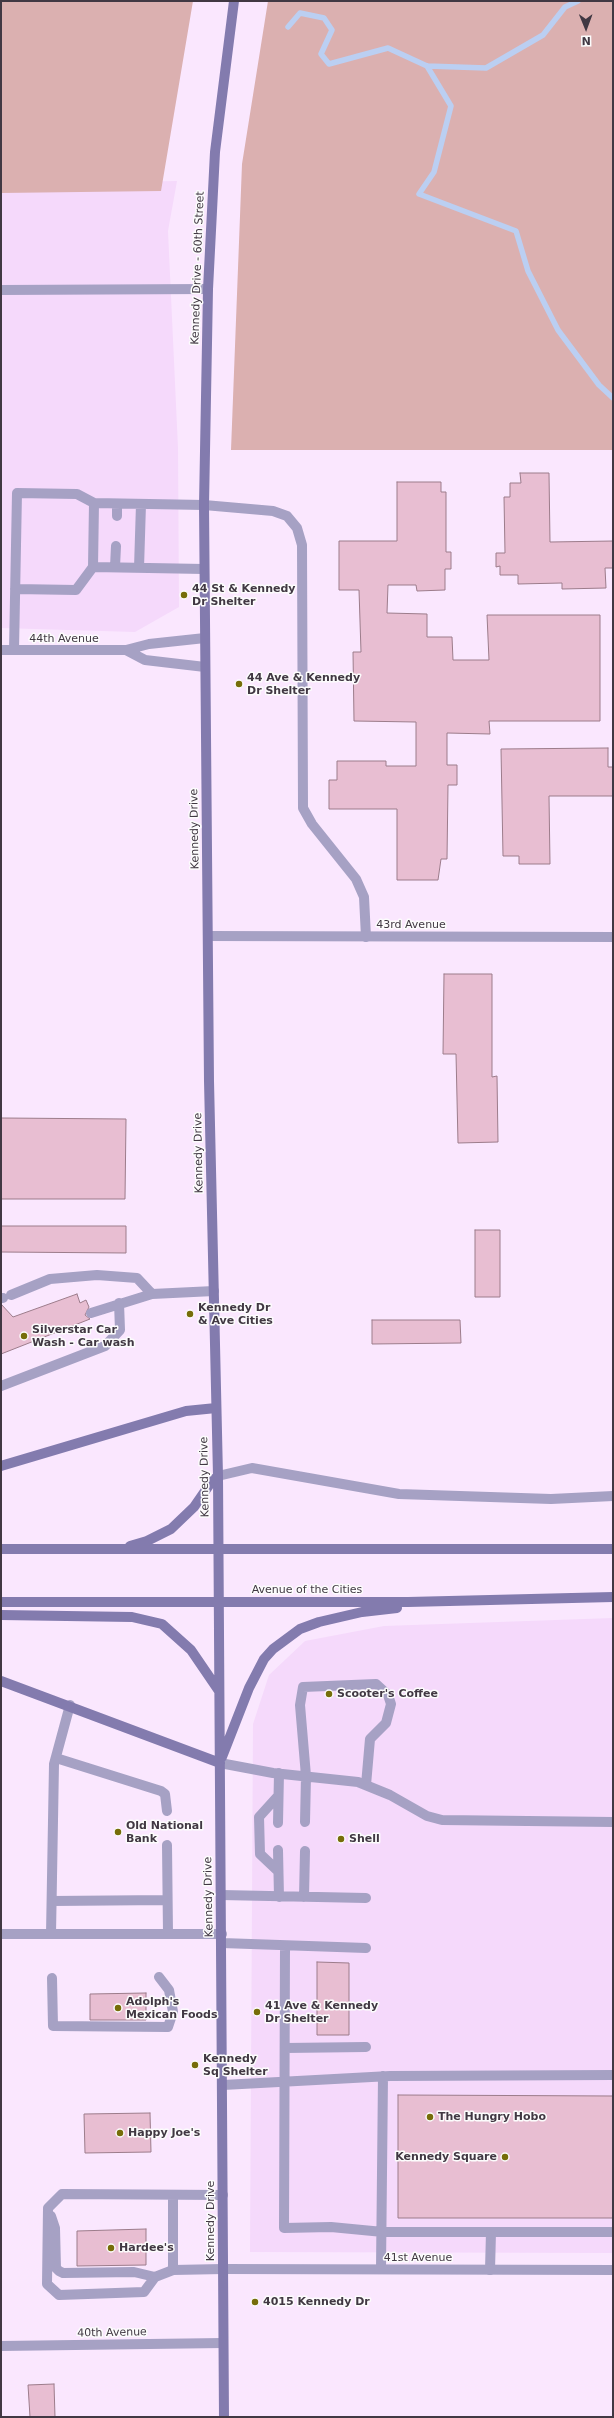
<!DOCTYPE html>
<html>
<head>
<meta charset="utf-8">
<style>
  body { margin:0 }
  #map { position:relative; width:614px; height:2418px; overflow:hidden; background:#fae7fe; font-family:"DejaVu Sans",sans-serif }
  canvas { display:block }
  .frame { position:absolute; inset:0; border:2px solid #413843; pointer-events:none }
  .north { position:absolute; left:566px; top:8px; width:40px; height:40px; -webkit-text-stroke:3px #fcfcfc; paint-order:stroke; rotate:179deg; font-size:11px; font-weight:700; line-height:16px; text-align:center; color:#413843 }
  .north::after { content:''; display:block; margin:auto; width:14px; height:18px; background:#413843; clip-path:polygon(50% 0,100% 100%,50% 72%,0 100%) }
</style>
</head>
<body>
<div id="map">
<canvas width="614" height="2418"></canvas>
<div class="frame"></div>
<div class="north">N</div>
</div>
<script>
const c = document.querySelector('canvas').getContext('2d');
c.lineJoin = 'round';
function paint(path, color) {
  c.fillStyle = color;
  c.fill(path, 'evenodd');
}
function shape(rows) {
  const path = new Path2D();
  for (const r of rows) {
    path.moveTo(r[0], r[1]);
    for (let i = 2; i < r.length; i += 2) path.lineTo(r[i], r[i + 1]);
  }
  return path;
}
function strokePath(path, color, width, dash) {
  c.strokeStyle = color;
  c.lineWidth = width;
  c.lineCap = dash ? 'butt' : 'round';
  c.setLineDash(dash || []);
  c.stroke(path);
}
function label(font, color, halo, rows, align = 'center') {
  c.font = font + ' "DejaVu Sans",sans-serif';
  c.lineWidth = 3;
  c.setLineDash([]);
  c.textBaseline = 'middle';
  c.strokeStyle = halo;
  c.fillStyle = color;
  for (const [text, x, y, turn = 0] of rows) {
    c.save();
    c.translate(x, y);
    c.rotate((+turn || 0) * Math.PI / 180);
    c.textAlign = isNaN(turn) ? turn : align;
    if (halo) c.strokeText(text, 0, 0);
    c.fillText(text, 0, 0);
    c.restore();
  }
}
paint(shape([
  [177,181,168,231,178,448,179,607,135,632,1,628,1,184],
  [613,1618,613,2253,250,2252,253,1724,269,1675,305,1641,384,1626]
]), '#f5d9fb');
paint(shape([
  [1,1,193,1,161,191,1,193],
  [268,1,613,1,613,450,231,450,242,164]
]), '#dbb0b0');
strokePath(shape([
  [288,27,300,13,324,18,332,30,321,54,329,64,388,48,427,66,486,68,543,35,565,7,578,1],
  [427,66,451,106,434,172,419,194,516,231,528,271,558,330,599,385,613,398]
]), '#bbcff2', 5.5);
const building = shape([
  [520,473,549,473,550,542,613,541,613,568,605,568,606,588,562,589,562,583,518,584,518,575,500,575,500,566,496,567,496,553,505,553,504,497,510,497,510,483,521,483,520,473],
  [397,482,441,482,441,492,446,492,446,552,451,552,451,569,445,569,445,590,417,591,416,585,388,585,387,613,427,614,427,637,452,637,453,660,489,660,487,615,600,615,600,721,489,721,490,734,447,733,447,765,457,765,457,785,448,785,447,859,441,859,438,880,397,880,397,809,329,809,329,780,337,780,337,761,386,761,386,766,416,766,416,722,354,721,353,652,361,652,359,590,339,590,339,541,397,541,397,482],
  [608,748,608,767,613,767,613,796,549,796,550,864,519,864,519,856,503,856,501,749,608,748],
  [444,974,492,974,492,1077,497,1076,498,1142,458,1143,456,1054,443,1054,444,974],
  [1,1118,126,1119,125,1199,1,1199,1,1118],
  [1,1226,126,1226,126,1253,1,1252,1,1226],
  [475,1230,500,1230,500,1297,475,1297,475,1230],
  [77,1294,80,1303,86,1300,89,1307,85,1315,90,1319,1,1354,1,1304,13,1317,77,1294],
  [372,1320,460,1320,461,1343,372,1344,372,1320],
  [317,1962,349,1963,349,2035,317,2035,317,1962],
  [146,1993,146,2020,90,2020,90,1994,146,1993],
  [398,2095,613,2096,613,2218,398,2218,398,2095],
  [150,2113,151,2152,85,2153,84,2114,150,2113],
  [146,2229,146,2265,77,2266,77,2231,146,2229],
  [54,2384,55,2417,30,2417,28,2385,54,2384]
]);
paint(building, '#e8bed2');
strokePath(building, '#9c7c8b', 1);
strokePath(shape([
  [1,290,208,289],
  [117,516,117,504],
  [93,567,204,569],
  [115,567,116,546],
  [139,568,141,504],
  [15,589,76,590,93,567,94,503],
  [14,650,17,493,77,494,94,503,204,505,273,511,287,516,297,528,302,545,303,808,312,824,356,879,364,897,366,937],
  [11,1295,50,1279,97,1275,137,1278,152,1294],
  [1,1298,3,1298],
  [91,1313,152,1294,214,1291],
  [1,1386,105,1346,120,1330,119,1303],
  [56,1758,161,1791,165,1794,167,1811],
  [220,1763,273,1773,358,1782,390,1795,427,1816,442,1820,613,1822],
  [305,1822,306,1776,300,1705,303,1687,376,1684,388,1695,391,1704,386,1723,370,1739,366,1785],
  [278,1823,279,1773],
  [167,1845,168,1934],
  [278,1850,279,1897],
  [278,1871,260,1854,259,1817,278,1796],
  [221,1895,366,1898],
  [304,1897,305,1851],
  [52,1901,167,1900],
  [1,1934,222,1934],
  [51,1934,54,1764,70,1705],
  [222,1943,366,1948],
  [285,1946,284,2228,331,2227,383,2232,613,2232],
  [52,1978,53,2026,168,2027,173,2012,169,1990,159,1977],
  [285,2048,366,2047],
  [223,2085,390,2076,613,2075],
  [173,2195,173,2270],
  [51,2216,55,2228,56,2268,59,2271,63,2273,134,2272,155,2277],
  [223,2269,173,2270,155,2277,144,2292,59,2295,47,2284,48,2208,62,2194,223,2195],
  [381,2269,383,2076],
  [490,2270,491,2232]
]), '#a6a1c4', 10);
strokePath(shape([
  [1,650,126,650,149,644,205,638],
  [126,650,145,660,205,667],
  [208,936,613,937],
  [218,1476,252,1468,399,1494,551,1499,613,1496],
  [223,2269,613,2270],
  [1,2346,223,2343]
]), '#a6a1c4', 10);
strokePath(shape([
  [1,1466,186,1411,216,1408],
  [130,1546,147,1541,171,1529,194,1507,212,1481,218,1476],
  [1,1549,613,1549],
  [1,1602,408,1602,613,1597],
  [1,1615,132,1617,162,1624,191,1650,219,1691],
  [1,1681,220,1763],
  [222,1757,249,1688,264,1659,273,1649,300,1629,319,1622,362,1612,397,1608],
  [224,2417,218,1476,209,1081,204,505,208,289,215,152,234,1]
]), '#837bae', 10);
for (const [x, y, r, color] of [
  [184,595,4,"#766d09"],
  [239,684,4,"#766d09"],
  [190,1314,4,"#766d09"],
  [24,1336,4,"#766d09"],
  [329,1694,4,"#766d09"],
  [118,1832,4,"#766d09"],
  [341,1839,4,"#766d09"],
  [118,2008,4,"#766d09"],
  [257,2012,4,"#766d09"],
  [195,2065,4,"#766d09"],
  [430,2117,4,"#766d09"],
  [120,2133,4,"#766d09"],
  [505,2157,4,"#766d09"],
  [111,2248,4,"#766d09"],
  [255,2302,4,"#766d09"]
]) {
  const dot = new Path2D();
  dot.arc(x, y, r, 0, 2 * Math.PI);
  c.fillStyle = color;
  c.fill(dot);
  strokePath(dot, '#fcfcfc', 1.5);
}
label('11px', '#413843', '#fcfcfc', [
  ["Kennedy Drive - 60th Street",198,268,-88],
  ["44th Avenue",64,639],
  ["Kennedy Drive",195,829,-91],
  ["43rd Avenue",411,925],
  ["Kennedy Drive",199,1153,-91],
  ["Kennedy Drive",205,1477,-91],
  ["Avenue of the Cities",307,1590],
  ["Kennedy Drive",209,1897,-91],
  ["Kennedy Drive",211,2221,-90],
  ["41st Avenue",418,2258],
  ["40th Avenue",112,2333,-1]
]);
label('bold 11px', '#413843', '#fcfcfc', [
  ["44 St & Kennedy",192,589],
  ["Dr Shelter",192,602],
  ["44 Ave & Kennedy",247,678],
  ["Dr Shelter",247,691],
  ["Kennedy Dr",198,1308],
  ["& Ave Cities",198,1321],
  ["Silverstar Car",32,1330],
  ["Wash - Car wash",32,1343],
  ["Scooter's Coffee",337,1694],
  ["Old National",126,1826],
  ["Bank",126,1839],
  ["Shell",349,1839],
  ["Adolph's",126,2002],
  ["Mexican Foods",126,2015],
  ["41 Ave & Kennedy",265,2006],
  ["Dr Shelter",265,2019],
  ["Kennedy",203,2059],
  ["Sq Shelter",203,2072],
  ["The Hungry Hobo",438,2117],
  ["Happy Joe's",128,2133],
  ["Kennedy Square",497,2157,"right"],
  ["Hardee's",119,2248],
  ["4015 Kennedy Dr",263,2302]
], 'left');
</script>
</body>
</html>
